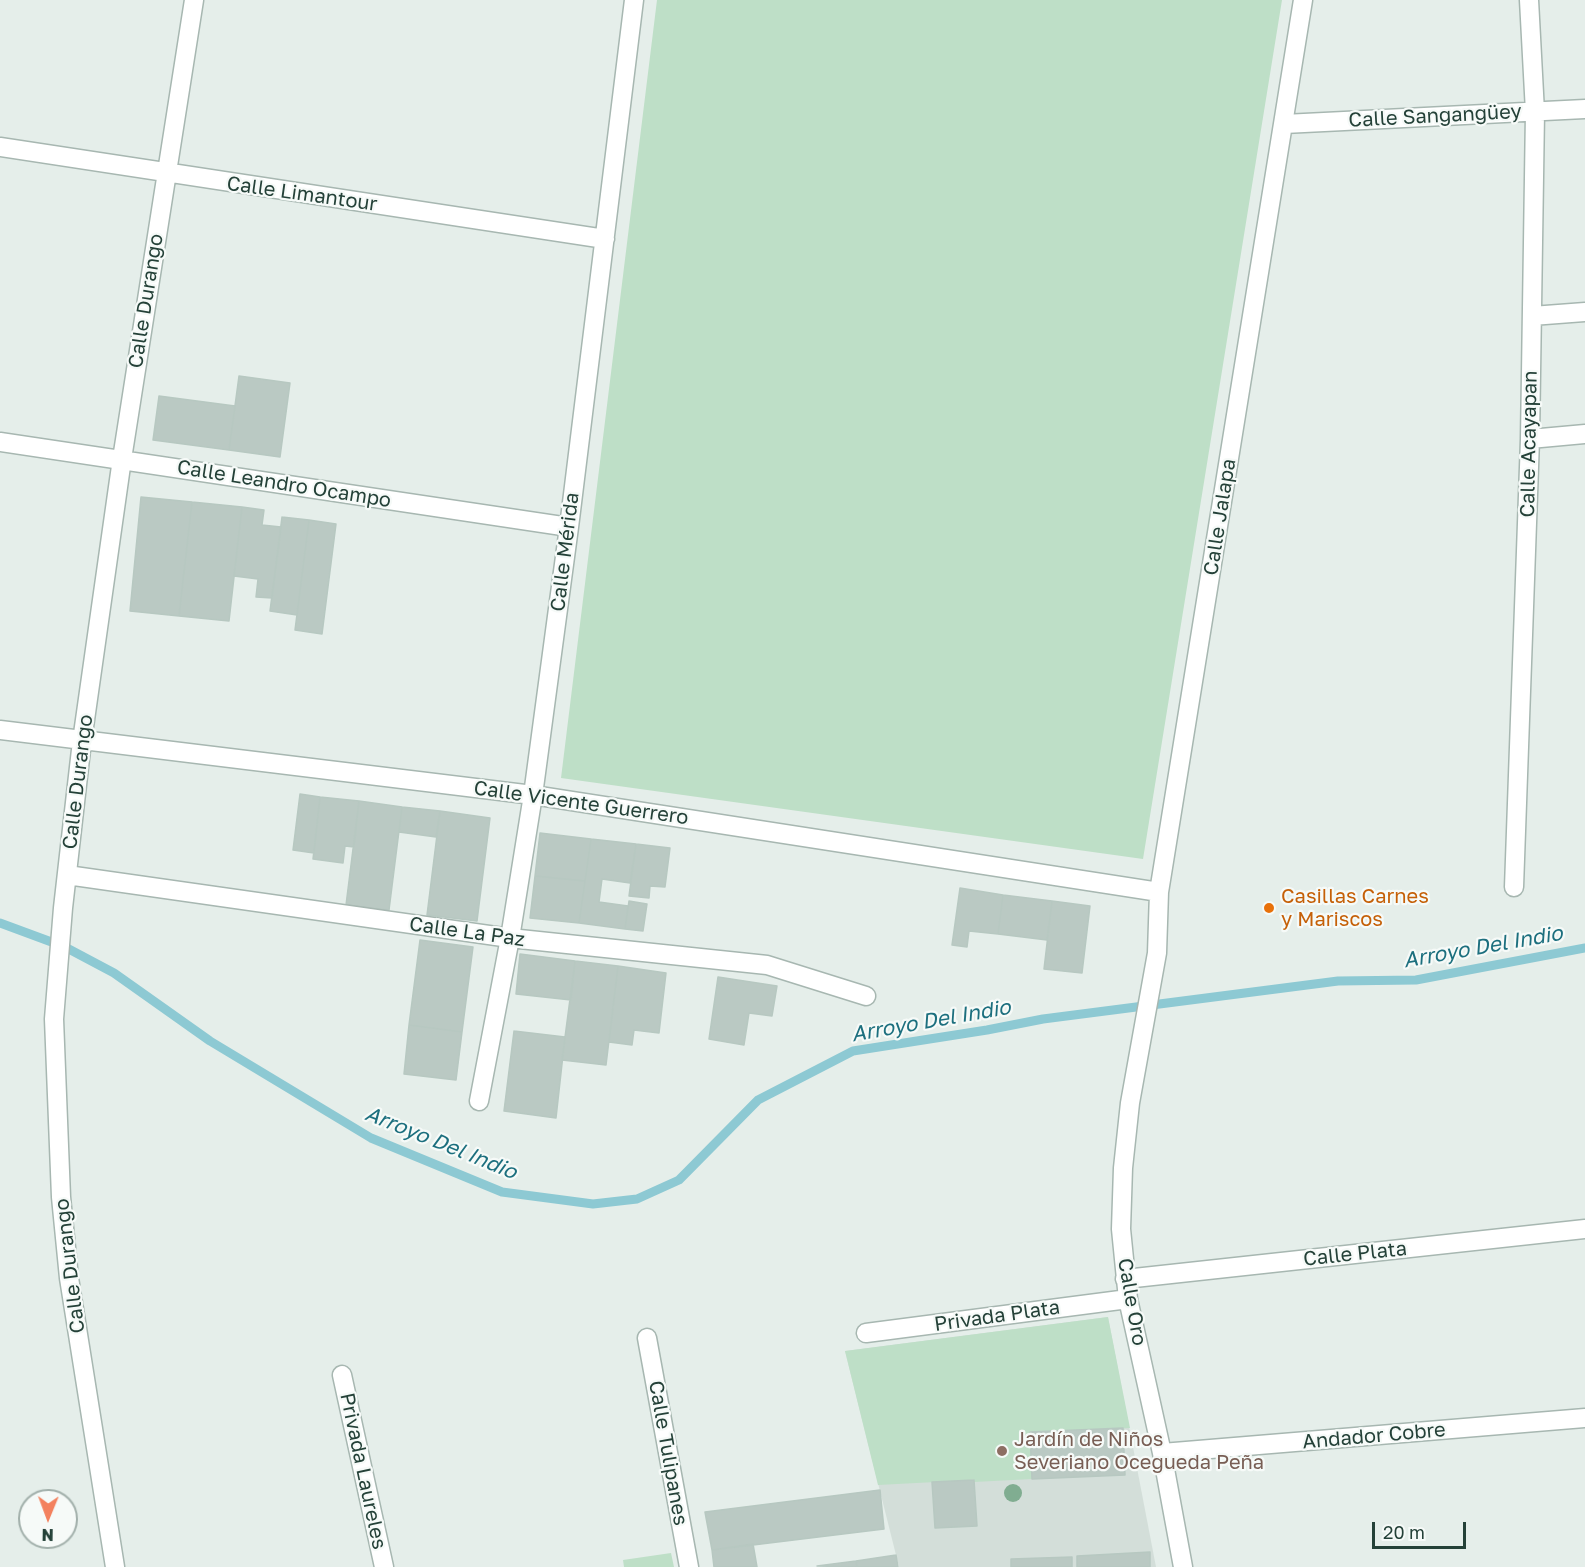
<!DOCTYPE html>
<html>
<head>
<meta charset="utf-8">
<style>
  body { margin:0 }
  #map { position:relative; width:1585px; height:1567px; overflow:hidden; background:#e5eeea; font-family:"Golos Text",sans-serif }
  canvas { display:block }
  .north { position:absolute; left:18px; top:1489px; width:60px; height:60px; box-sizing:border-box; background:#f6faf8; border:2px solid #a2b0ab; border-radius:50%; rotate:181deg; font-size:16px; font-weight:700; line-height:24px; text-align:center; color:#244138 }
  .north::after { content:''; display:block; margin:auto; width:21px; height:27px; background:#f3815e; clip-path:polygon(50% 0,100% 100%,50% 72%,0 100%) }
  .scale { position:absolute; left:1372px; top:1522px; width:94px; height:27px; box-sizing:border-box; border:3px solid #244138; border-top:0; padding-left:8px; font-size:18px; line-height:21px; white-space:nowrap; color:#244138; -webkit-text-stroke:4px #f6faf8; paint-order:stroke }
</style>
</head>
<body>
<div id="map">
<canvas width="1585" height="1567"></canvas>
<div class="north">N</div>
<div class="scale">20 m</div>
</div>
<script>
const c = document.querySelector('canvas').getContext('2d');
c.lineJoin = 'round';
function paint(path, color) {
  c.fillStyle = color;
  c.fill(path, 'evenodd');
}
function shape(rows) {
  const path = new Path2D();
  for (const r of rows) {
    path.moveTo(r[0], r[1]);
    for (let i = 2; i < r.length; i += 2) path.lineTo(r[i], r[i + 1]);
  }
  return path;
}
function strokePath(path, color, width, dash) {
  c.strokeStyle = color;
  c.lineWidth = width;
  c.lineCap = dash ? 'butt' : 'round';
  c.setLineDash(dash || []);
  c.stroke(path);
}
function label(font, color, halo, rows, align = 'center') {
  c.font = font + ' "Golos Text",sans-serif';
  c.lineWidth = 4.5;
  c.setLineDash([]);
  c.textBaseline = 'middle';
  c.strokeStyle = halo;
  c.fillStyle = color;
  for (const [text, x, y, turn = 0] of rows) {
    c.save();
    c.translate(x, y);
    c.rotate((+turn || 0) * Math.PI / 180);
    c.textAlign = isNaN(turn) ? turn : align;
    if (halo) c.strokeText(text, 0, 0);
    c.fillText(text, 0, 0);
    c.restore();
  }
}
paint(shape([
  [1108,1317,1156,1567,899,1567,845,1351]
]), '#d3ded9');
paint(shape([
  [657,0,1282,0,1143,859,561,778],
  [1108,1317,1130,1428,1031,1432,1032,1479,974,1482,974,1480,878,1485,845,1351],
  [671,1553,674,1567,624,1567,623,1560]
]), '#bedfc7');
strokePath(shape([
  [0,923,65,947,114,973,210,1041,371,1138,502,1192,593,1204,637,1199,679,1180,758,1100,853,1051,987,1030,1043,1019,1338,981,1416,980,1585,948]
]), '#8dc9d3', 9);
const building = shape([
  [239,376,290,383,280,457,229,450,239,376],
  [159,396,235,406,229,450,153,440,159,396],
  [141,497,192,502,179,616,130,611,141,497],
  [192,502,242,507,229,621,179,616,192,502],
  [242,507,264,510,262,525,281,527,272,598,256,597,258,579,234,576,242,507],
  [282,517,309,520,297,615,270,611,282,517],
  [309,520,336,524,322,634,295,630,309,520],
  [300,794,320,797,314,853,293,850,300,794],
  [320,797,359,801,354,847,345,846,343,863,313,859,320,797],
  [359,801,402,807,389,910,346,905,359,801],
  [402,807,440,811,436,837,399,832,402,807],
  [440,811,490,818,477,921,427,915,440,811],
  [540,833,591,839,585,881,535,876,540,833],
  [591,839,636,844,630,883,602,879,599,902,628,906,625,929,579,923,591,839],
  [636,844,670,848,665,887,650,886,649,898,629,896,636,844],
  [535,876,585,881,579,923,530,918,535,876],
  [960,888,1003,895,998,934,969,931,967,947,952,945,960,888],
  [1003,895,1052,901,1047,940,998,934,1003,895],
  [629,901,647,904,643,931,625,929,629,901],
  [1052,901,1090,906,1082,973,1044,969,1052,901],
  [420,940,473,947,462,1032,409,1025,420,940],
  [520,954,575,961,571,1000,516,994,520,954],
  [575,961,618,966,606,1065,562,1060,575,961],
  [618,966,666,973,659,1033,634,1030,632,1045,609,1042,618,966],
  [718,977,777,986,772,1016,749,1013,744,1045,709,1039,718,977],
  [409,1025,462,1032,456,1080,404,1074,409,1025],
  [514,1031,565,1037,556,1118,504,1111,514,1031],
  [1123,1428,1125,1475,1032,1479,1030,1432,1123,1428],
  [974,1480,977,1526,935,1528,932,1482,974,1480],
  [880,1490,884,1529,712,1550,705,1512,880,1490],
  [753,1544,757,1567,714,1567,712,1550,753,1544],
  [1150,1552,1150,1567,1077,1567,1077,1556,1150,1552],
  [896,1555,898,1567,857,1567,856,1561,896,1555],
  [1072,1557,1072,1567,1011,1567,1011,1559,1072,1557],
  [856,1561,857,1567,817,1566,856,1561]
]);
paint(building, '#bac9c3');
strokePath(building, '#b7c8c1', 1.5);
const minor = shape([
  [1284,124,1585,109],
  [0,147,605,239],
  [1532,316,1585,312],
  [1530,439,1585,434],
  [0,442,569,527],
  [0,730,533,795,1159,892],
  [67,875,510,938,767,965,866,996],
  [1514,887,1530,439,1535,112,1529,0],
  [479,1101,510,938,533,795,569,527,634,0],
  [1125,1279,1585,1229],
  [866,1333,1128,1299],
  [647,1338,689,1567],
  [342,1375,384,1567],
  [1162,1453,1585,1418],
  [115,1567,69,1278,61,1197,54,1019,63,908,82,741,122,459,194,0],
  [1183,1567,1162,1453,1128,1299,1121,1229,1123,1168,1130,1103,1157,953,1159,892,1303,0]
]);
strokePath(minor, '#a7b7b1', 21);
strokePath(minor, '#fff', 18);
c.fillStyle = '#80ad91';
for (const [x, y] of [
  [1013,1493]
]) {
  c.beginPath();
  c.arc(x, y, 9, 0, 2 * Math.PI);
  c.fill();
}
for (const [x, y, r, color] of [
  [1269,908,6,"#e8710a"],
  [1002,1451,6,"#8d6e63"]
]) {
  const dot = new Path2D();
  dot.arc(x, y, r, 0, 2 * Math.PI);
  c.fillStyle = color;
  c.fill(dot);
  strokePath(dot, '#f6faf8', 2);
}
label('20px', '#244138', '#f6faf8', [
  ["Calle Sangangüey",1435,116,-3],
  ["Calle Limantour",302,194,8],
  ["Calle Durango",146,301,-81],
  ["Calle Acayapan",1529,444,-89],
  ["Calle Leandro Ocampo",284,484,9],
  ["Calle Jalapa",1220,517,-81],
  ["Calle Mérida",565,552,-83],
  ["Calle Durango",78,782,-83],
  ["Calle Vicente Guerrero",581,803,8],
  ["Calle La Paz",467,932,8],
  ["Calle Plata",1355,1254,-6],
  ["Calle Durango",70,1266,-97],
  ["Calle Oro",1132,1302,80],
  ["Privada Plata",997,1316,-8],
  ["Andador Cobre",1374,1436,-5],
  ["Calle Tulipanes",668,1453,80],
  ["Privada Laureles",363,1471,78]
]);
label('20px', '#c56008', '#f6faf8', [
  ["Casillas Carnes",1281,897],
  ["y Mariscos",1281,920]
], 'left');
label('20px', '#785e54', '#f6faf8', [
  ["Jardín de Niños",1014,1440],
  ["Severiano Ocegueda Peña",1014,1463]
], 'left');
label('italic 21px', '#1c6f7e', '#f6faf8', [
  ["Arroyo Del Indio",1483,947,-10],
  ["Arroyo Del Indio",931,1021,-10],
  ["Arroyo Del Indio",441,1143,22]
]);
</script>
</body>
</html>
